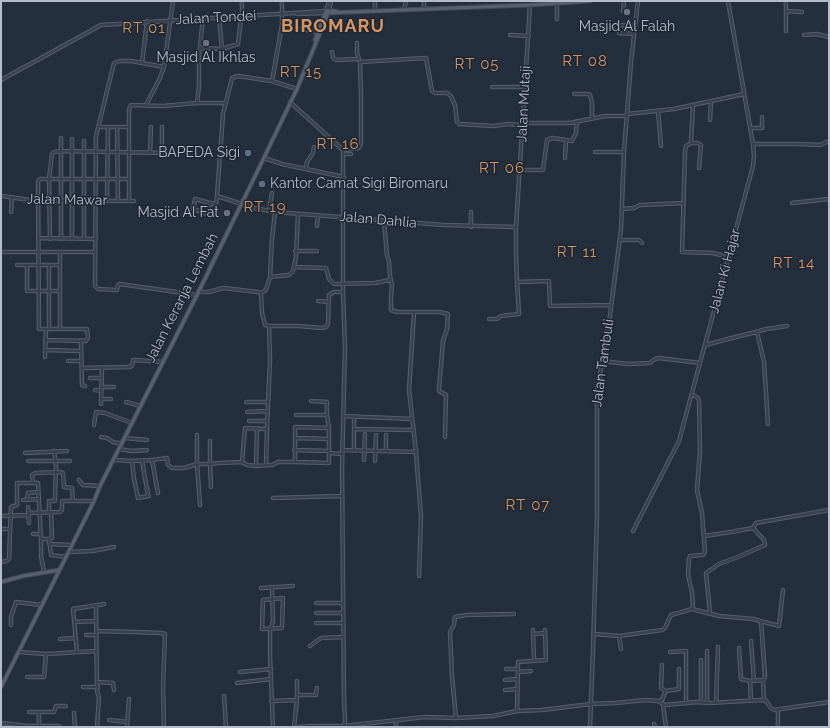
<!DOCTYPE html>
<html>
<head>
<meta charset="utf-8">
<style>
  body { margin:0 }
  #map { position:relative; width:830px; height:728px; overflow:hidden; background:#242f3e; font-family:Raleway,sans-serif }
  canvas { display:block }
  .frame { position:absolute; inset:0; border:2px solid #b4bcc9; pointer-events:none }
</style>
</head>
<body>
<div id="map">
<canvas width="830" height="728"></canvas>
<div class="frame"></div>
</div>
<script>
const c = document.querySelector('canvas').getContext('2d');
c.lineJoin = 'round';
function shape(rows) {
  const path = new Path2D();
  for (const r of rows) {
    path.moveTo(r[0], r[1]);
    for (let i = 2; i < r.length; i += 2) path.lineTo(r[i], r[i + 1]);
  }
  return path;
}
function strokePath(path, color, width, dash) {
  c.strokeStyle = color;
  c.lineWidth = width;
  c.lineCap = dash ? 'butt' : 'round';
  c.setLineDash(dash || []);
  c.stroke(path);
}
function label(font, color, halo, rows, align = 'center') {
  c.font = font + ' Raleway,sans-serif';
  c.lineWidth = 3;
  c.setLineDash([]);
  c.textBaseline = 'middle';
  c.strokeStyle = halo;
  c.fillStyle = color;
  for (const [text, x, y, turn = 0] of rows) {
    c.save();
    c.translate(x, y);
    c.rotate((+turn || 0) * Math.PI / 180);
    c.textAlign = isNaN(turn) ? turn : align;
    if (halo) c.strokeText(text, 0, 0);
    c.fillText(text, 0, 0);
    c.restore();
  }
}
const minor = shape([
  [173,1,164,67,131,61,119,61,114,63,96,136,95,286,98,289,115,290,117,290,118,285,120,284,197,295],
  [424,1,424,9],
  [557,1,557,19],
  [530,5,516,227,516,254,517,282,549,281,550,306,611,305],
  [404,10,406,1],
  [329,11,331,1],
  [375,11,375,1],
  [623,11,624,1],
  [787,11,802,12],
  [297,14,325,13],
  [219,17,222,49],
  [282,25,317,32],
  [619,25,635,26],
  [786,31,786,1],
  [619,33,634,34],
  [510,35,529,36],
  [804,35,817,34,829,37],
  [357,43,357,53,359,59],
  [200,48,222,49,238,44,242,11,242,1],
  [332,52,333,58,336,60,359,59],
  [142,63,147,21],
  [1,80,101,25,326,11,329,1],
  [272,81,282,25,282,1],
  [492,87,525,87],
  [297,89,272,81,238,76,232,78,223,114,217,196,254,208,275,212,444,225,516,227],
  [574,94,588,94,590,95,592,103,592,118],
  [290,102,343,150,343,292,345,348,342,467,344,700,345,721,344,727],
  [197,103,199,86,199,55,203,18],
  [146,105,160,78,164,67],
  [693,105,691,143,686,146,685,152,682,252,713,253,728,257],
  [658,111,661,146],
  [627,114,674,109,744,94],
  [710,120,711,101],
  [523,123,570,123,605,116,627,116],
  [117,127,118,201],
  [129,127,129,109,131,105,163,106,197,103,226,103],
  [750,128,762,128,762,117],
  [61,138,61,239],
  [691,143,698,143,701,145,699,168],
  [753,144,799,144,820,145,829,141],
  [343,150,359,148,361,144,361,94,360,62,426,58,432,91,435,93,447,93,451,96,455,105,457,122,459,124,494,126,508,124,522,125],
  [595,152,624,152],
  [150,153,151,127],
  [162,153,162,127],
  [344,154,351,154],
  [264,158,282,164,344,177],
  [565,158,566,140],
  [306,169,307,162,313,153,314,147],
  [519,170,543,170,547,140,553,138,572,141,576,133,577,121],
  [129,179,129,200],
  [1,196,38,201,134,201],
  [107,201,108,127],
  [210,203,208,214,193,209,195,199,210,203,216,204,217,196],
  [792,203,829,199],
  [623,209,634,208,640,205,684,203],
  [269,210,272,193],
  [11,212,12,197],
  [384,221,387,255,389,262,390,276,392,285,391,295,391,310,397,312,440,312,448,314,447,329,443,341,439,389,439,391,446,395,445,437],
  [317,226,318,215],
  [471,227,471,212],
  [38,238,96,239],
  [50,239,49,179,129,179,129,127,99,127],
  [72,239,72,139],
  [84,239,84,141],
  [620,240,639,240,642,243],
  [295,251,317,251],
  [1,252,95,252],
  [60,252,60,329],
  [17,265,60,265],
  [27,265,27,291,59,291],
  [49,266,49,329],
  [294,267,326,268,329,279,334,284,375,283,390,280],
  [270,277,272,239,275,212],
  [198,292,209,292,223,288,258,292,261,294,262,313,265,325,269,326,299,326,322,328,326,327,328,324,329,295,334,292,343,292],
  [261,293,266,290,270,277,289,275,293,271,296,257,298,214],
  [318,301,328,302],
  [414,312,409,390,416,452,421,517,419,576],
  [489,319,497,319,501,316,519,314,517,282],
  [757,332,764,362,768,424],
  [45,340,86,341,88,338,87,329,39,329,38,181,40,179,49,179,52,154,54,152,61,151,169,153],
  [81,340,82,385,85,386],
  [705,345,767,329,787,326],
  [45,350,81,351],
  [45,357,46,329],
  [68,361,81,361],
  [602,361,628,364,650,363,655,359,659,358,700,363],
  [82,368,129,367,132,366,133,360,135,360,163,362],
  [90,378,102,378],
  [102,387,114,387],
  [95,390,101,391],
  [101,399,111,399],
  [311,401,327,402,327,415,329,428,329,463,295,462,295,427,329,428],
  [126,402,140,406],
  [246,402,267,402],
  [101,404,102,368],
  [247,412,267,411],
  [296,415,327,415],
  [343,416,412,419],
  [249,421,267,421],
  [94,425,96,412,105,413,132,423],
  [354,429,413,430],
  [386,435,386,450],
  [101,437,107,438,113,442,122,444],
  [124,438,147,440],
  [295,438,329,439],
  [119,449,132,451,147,450],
  [294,450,329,451],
  [342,450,416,452],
  [354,450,354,417],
  [25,453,67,451],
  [330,453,342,454],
  [114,460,132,461,152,460,158,493],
  [152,460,167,458,168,465,172,468,184,468,197,464,197,435],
  [364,460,365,434],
  [28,461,70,461],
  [132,461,134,479,138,498,149,496],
  [142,461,148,495],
  [375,461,376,435],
  [242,462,245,428,267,429,270,360,269,326],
  [266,465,267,429],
  [256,466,257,428],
  [79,480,83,485,100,486],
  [33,482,32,475,35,473,61,472,63,473,64,487,72,488,73,501],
  [211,487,210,464,220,463,242,462,247,465,256,466,272,465,278,462,295,462],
  [273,498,342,496],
  [27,499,28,493,38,492],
  [23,500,39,499],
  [200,505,197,464,210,464,210,441],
  [28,507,29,523],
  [49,512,49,501,55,501,56,464,54,451],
  [29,513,60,512,62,510,62,501,94,501],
  [1,516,29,515],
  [1,529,9,529],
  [633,531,679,441,753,166,754,156,753,144,728,1],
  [33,534,41,534],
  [704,536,731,532,753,528,756,523,829,510],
  [41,539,41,556,44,572],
  [49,539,51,555,66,557],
  [49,544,72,545],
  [69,552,92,551,114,547],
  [1,562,7,561,9,559,11,507,17,505,17,483,38,483,41,539,49,539,52,538,51,512],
  [272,587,273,620,272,625,270,629,270,657,273,727],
  [261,588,293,586],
  [283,598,282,628,262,629,263,600,283,598],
  [316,603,343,603],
  [96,605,97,691,99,697,97,727],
  [692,609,719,616,753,619,779,626,783,590],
  [316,613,343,613],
  [710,613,706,573,719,564,738,557,765,545,764,540,753,528],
  [761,621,765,677,763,680],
  [74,622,96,621],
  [316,623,343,623],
  [11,625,11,617,16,602,42,605],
  [533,630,534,661],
  [96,631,136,632,161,633,165,634,163,687,164,727],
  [533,634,545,633],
  [594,634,619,636,662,630,665,628,671,615,689,610,693,607,692,592,688,575,689,559,690,556,703,555,705,552,702,513,697,490,700,451,699,401,698,398,692,394],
  [86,635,96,635],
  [619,636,621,649],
  [60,639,76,638],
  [751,641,754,681],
  [310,646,321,638,343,637],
  [739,648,741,679,750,681,751,700],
  [19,652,46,654,97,651],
  [77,652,73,609,104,604],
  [670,652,686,651,686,703],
  [701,660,701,702],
  [506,669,518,669],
  [240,672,271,669],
  [518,672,531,671],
  [27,677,44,677,46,654],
  [505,680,518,679],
  [750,681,763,680,764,700],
  [98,682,113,683,114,690],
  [237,683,271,679],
  [83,687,98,687],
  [505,690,518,689],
  [665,691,679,689,679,669],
  [297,695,316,695,317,688],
  [224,696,226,727],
  [271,701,297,700],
  [658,701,662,700,665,693,665,691,661,688,662,665],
  [707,703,707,651],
  [716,703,718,647],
  [663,705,666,727],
  [778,710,778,727],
  [517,711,518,662,546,660,545,630],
  [29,712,54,712,56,706,66,706],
  [74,713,75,727],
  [456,718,452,676,450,632,454,625,455,617,466,615,514,614],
  [109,720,127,722],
  [1,723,28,726,59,726,60,727],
  [654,724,655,727],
  [39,726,39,712],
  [127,727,129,699],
  [294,727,297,700,297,681],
  [299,727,313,726,344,726,425,717,456,718,493,716,517,711,542,710,591,704,615,703,646,700,658,701,665,705,697,702,709,703,762,700,766,701,771,708,774,710,829,702],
  [396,727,396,721],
  [590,727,593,650,597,516,597,391,610,316,621,229,624,152,631,62,638,1]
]);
const major = shape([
  [325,13,530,5,590,1],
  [315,40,326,11,336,11],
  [1,582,23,576,59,570],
  [1,687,94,501,100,486,197,295,260,166,297,89,329,11]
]);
strokePath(minor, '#565f6c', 4.5);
strokePath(major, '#414a57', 5);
strokePath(minor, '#38414e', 2.5);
strokePath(major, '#56606e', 3);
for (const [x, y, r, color] of [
  [627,12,4,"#6b7280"],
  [206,43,4,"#6b7280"],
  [248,153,4,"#5c6f8a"],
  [262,184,4,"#5c6f8a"],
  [227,213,4,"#6b7280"]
]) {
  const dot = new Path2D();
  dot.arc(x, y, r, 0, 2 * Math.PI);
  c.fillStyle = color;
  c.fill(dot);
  strokePath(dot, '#1d2633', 1.5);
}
label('14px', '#b4bcc9', '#1d2633', [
  ["Jalan Tondei",216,18,-3],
  ["Jalan Mutaji",524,104,-87],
  ["Jalan Mawar",67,200,1],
  ["Jalan Dahlia",378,220,5],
  ["Jalan Ki Hajar",725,271,-75],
  ["Jalan Keranja Lembah",182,298,-63],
  ["Jalan Tambuli",603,363,-82]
]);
label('14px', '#b4bcc9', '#1d2633', [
  ["Masjid Al Falah",627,27],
  ["Masjid Al Ikhlas",206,58],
  ["BAPEDA Sigi",240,153,"right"],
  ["Kantor Camat Sigi Biromaru",270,184,"left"],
  ["Masjid Al Fat",219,213,"right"]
]);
c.letterSpacing = '1px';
label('15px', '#d59563', '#1d2633', [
  ["RT 01",144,28],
  ["RT 08",585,61],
  ["RT 05",477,64],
  ["RT 15",301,72],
  ["RT 16",338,144],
  ["RT 06",502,168],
  ["RT 19",265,207],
  ["RT 11",577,252],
  ["RT 14",794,263],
  ["RT 07",528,505]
]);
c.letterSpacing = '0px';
c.letterSpacing = '1px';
label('bold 18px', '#d59563', '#1d2633', [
  ["BIROMARU",333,27]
]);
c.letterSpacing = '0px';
</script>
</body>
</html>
